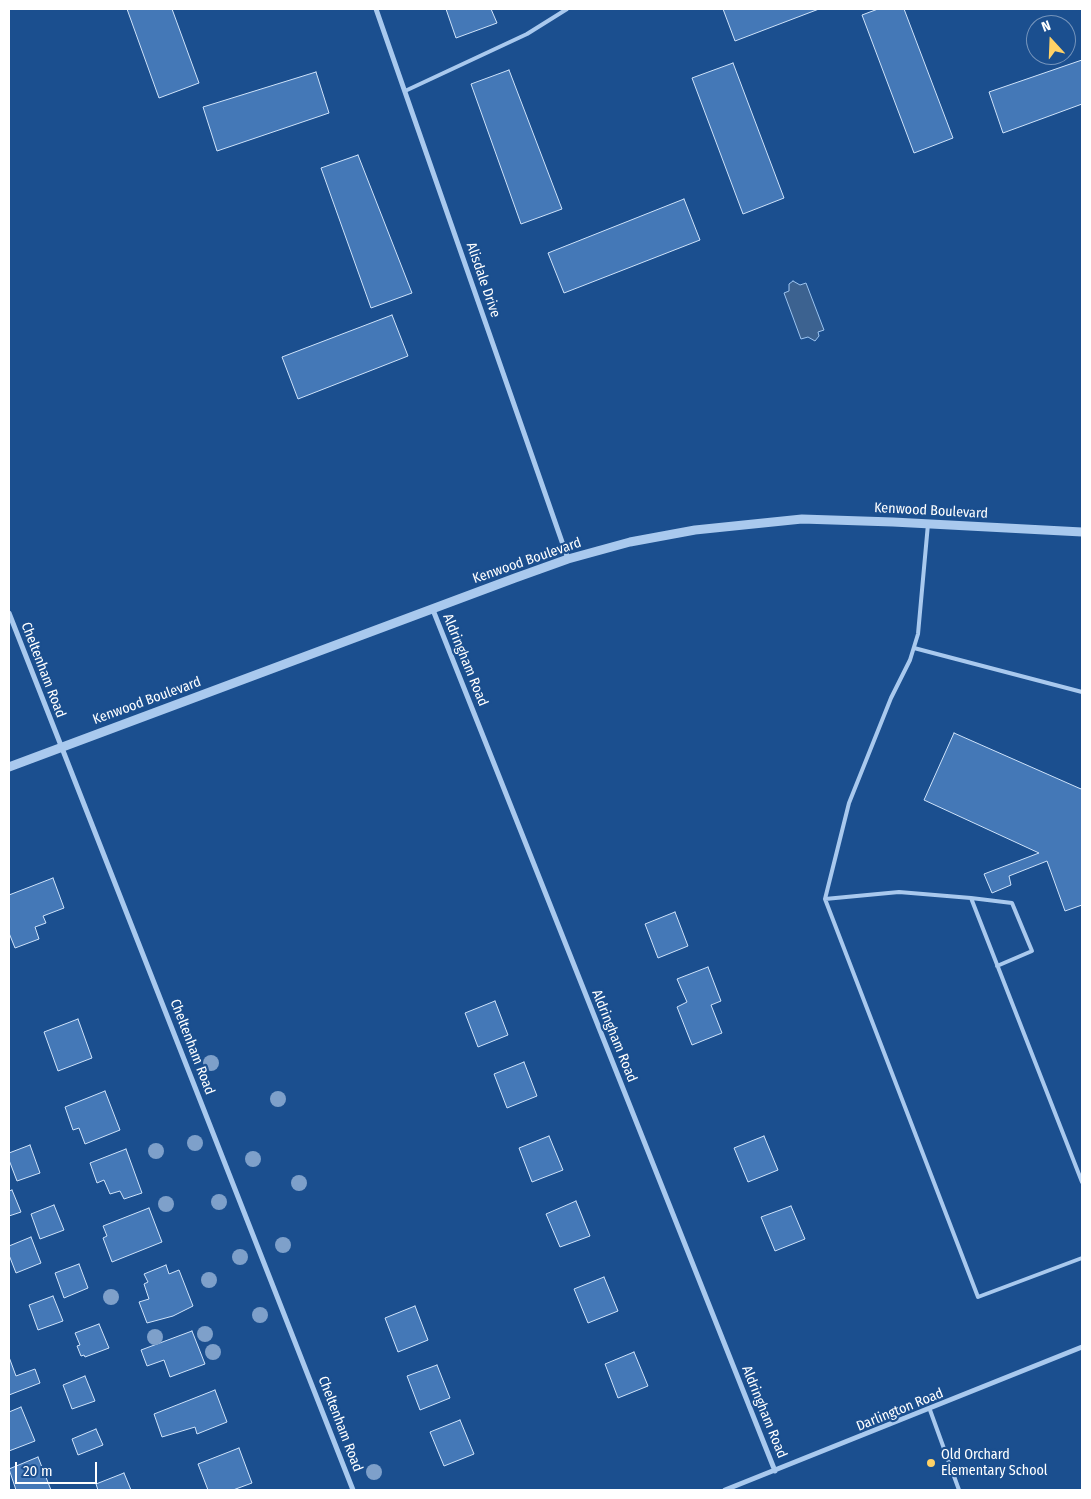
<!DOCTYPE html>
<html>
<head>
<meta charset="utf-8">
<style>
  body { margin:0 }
  #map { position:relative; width:1091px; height:1499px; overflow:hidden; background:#1b4f8f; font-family:"Fira Sans Condensed",sans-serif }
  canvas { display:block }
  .frame { position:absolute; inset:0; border:10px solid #fff; pointer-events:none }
  .north { position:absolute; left:1026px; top:15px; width:50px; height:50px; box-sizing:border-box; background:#1b4f8f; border:1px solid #7695bc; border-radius:50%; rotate:340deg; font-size:14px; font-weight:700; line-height:20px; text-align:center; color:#fff }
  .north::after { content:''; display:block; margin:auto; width:18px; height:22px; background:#ffd166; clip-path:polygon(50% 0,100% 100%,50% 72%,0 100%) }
  .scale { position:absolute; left:15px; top:1462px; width:82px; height:22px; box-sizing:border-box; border:2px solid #fff; border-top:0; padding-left:6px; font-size:15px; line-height:18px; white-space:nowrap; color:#fff; -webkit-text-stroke:4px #1b4f8f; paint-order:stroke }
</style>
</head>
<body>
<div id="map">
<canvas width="1091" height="1499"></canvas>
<div class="frame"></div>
<div class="north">N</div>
<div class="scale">20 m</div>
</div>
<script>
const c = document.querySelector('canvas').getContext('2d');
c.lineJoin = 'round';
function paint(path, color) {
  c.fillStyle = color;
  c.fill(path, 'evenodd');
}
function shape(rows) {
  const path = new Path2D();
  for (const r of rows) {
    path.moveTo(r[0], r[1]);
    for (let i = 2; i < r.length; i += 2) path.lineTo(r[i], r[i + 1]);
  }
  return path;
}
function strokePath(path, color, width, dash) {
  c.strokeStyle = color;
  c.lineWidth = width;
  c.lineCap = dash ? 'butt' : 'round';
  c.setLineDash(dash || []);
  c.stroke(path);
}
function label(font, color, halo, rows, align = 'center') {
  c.font = font + ' "Fira Sans Condensed",sans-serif';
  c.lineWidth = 4.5;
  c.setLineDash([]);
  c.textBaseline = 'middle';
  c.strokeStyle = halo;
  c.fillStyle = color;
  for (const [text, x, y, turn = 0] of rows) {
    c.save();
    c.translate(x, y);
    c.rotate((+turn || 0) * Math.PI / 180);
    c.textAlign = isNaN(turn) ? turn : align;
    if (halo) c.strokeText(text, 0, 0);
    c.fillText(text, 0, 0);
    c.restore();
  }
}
const water = shape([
  [793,281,800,285,806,283,824,330,818,332,819,336,815,341,808,337,801,339,784,293,789,291,789,284,793,281]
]);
paint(water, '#3c6290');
strokePath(water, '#9cc4f0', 1);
const building = shape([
  [127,9,172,9,199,83,159,98,127,9],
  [446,9,491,9,497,23,456,38,446,9],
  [723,9,819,9,735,41,723,9],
  [878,9,904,9,953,138,914,153,862,15,878,9],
  [1082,60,1082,104,1003,133,989,92,1082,60],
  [733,63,784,198,743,214,692,78,733,63],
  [509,70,562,209,521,224,471,84,509,70],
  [316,72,329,113,217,151,203,107,316,72],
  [358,155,412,293,371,308,321,168,358,155],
  [684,199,700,240,564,293,548,253,684,199],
  [392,315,408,356,298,399,282,357,392,315],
  [954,733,1081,789,1082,786,1082,905,1065,911,1047,861,1009,876,1011,885,992,893,984,874,1039,853,924,800,954,733],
  [53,878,64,908,43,916,46,923,35,927,39,939,15,948,9,933,9,895,53,878],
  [675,912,688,946,658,958,645,924,675,912],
  [708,967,721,1001,711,1005,722,1033,692,1045,677,1007,687,1002,677,979,708,967],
  [495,1001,508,1035,478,1047,465,1013,495,1001],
  [78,1019,92,1058,58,1071,44,1032,78,1019],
  [524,1062,537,1096,507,1108,494,1074,524,1062],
  [105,1091,120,1130,85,1144,79,1128,73,1130,65,1107,105,1091],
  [549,1136,563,1170,532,1182,519,1148,549,1136],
  [764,1136,778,1170,748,1182,734,1148,764,1136],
  [30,1145,40,1173,17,1181,9,1160,9,1153,30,1145],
  [126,1149,142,1193,124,1199,120,1191,110,1194,104,1180,97,1183,90,1163,126,1149],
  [12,1190,21,1212,9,1216,9,1191,12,1190],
  [576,1201,590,1236,560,1247,546,1214,576,1201],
  [54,1205,64,1230,40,1239,31,1214,54,1205],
  [791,1206,805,1239,775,1251,761,1217,791,1206],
  [149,1208,162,1242,112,1262,103,1238,107,1236,103,1226,149,1208],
  [31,1237,41,1263,16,1273,9,1255,9,1246,31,1237],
  [79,1264,88,1288,64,1298,55,1273,79,1264],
  [166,1265,169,1274,179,1270,193,1306,173,1316,147,1323,139,1302,149,1299,144,1284,148,1282,144,1274,166,1265],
  [604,1277,618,1311,588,1323,574,1289,604,1277],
  [53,1296,63,1321,38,1330,29,1305,53,1296],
  [415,1306,428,1340,398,1352,385,1318,415,1306],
  [99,1324,109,1348,85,1357,84,1355,81,1356,77,1346,80,1345,75,1333,99,1324],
  [192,1331,205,1364,170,1377,164,1360,147,1366,141,1350,192,1331],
  [634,1352,648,1386,618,1398,605,1364,634,1352],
  [9,1357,16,1376,35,1369,40,1383,9,1395,9,1357],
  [437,1365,450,1398,420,1410,407,1376,437,1365],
  [85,1376,95,1401,72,1409,63,1385,85,1376],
  [215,1390,227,1422,197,1434,195,1427,162,1437,154,1414,215,1390],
  [21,1407,35,1441,9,1451,9,1412,21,1407],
  [460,1420,474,1454,444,1466,430,1432,460,1420],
  [96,1429,103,1445,78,1455,72,1439,96,1429],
  [239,1448,252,1483,233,1490,208,1490,198,1464,239,1448],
  [38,1457,51,1490,16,1490,9,1469,38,1457],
  [124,1473,131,1490,98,1490,96,1484,124,1473]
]);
paint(building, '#4478b7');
strokePath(building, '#cfe3fa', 1);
strokePath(shape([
  [405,91,527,34,567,9],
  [928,524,918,634,910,660,891,698,849,803,825,899,978,1297,1082,1258],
  [914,648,1082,692],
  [971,898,1012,903,1032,951,997,966],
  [825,899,899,892,971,898,1082,1182],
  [930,1410,959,1490]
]), '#a9c9ee', 4);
strokePath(shape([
  [376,9,568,559],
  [433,610,775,1471],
  [9,613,353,1490],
  [725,1490,1082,1347]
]), '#a9c9ee', 5);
strokePath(shape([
  [9,767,515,578,568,559,630,542,695,530,802,519,893,522,1082,532]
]), '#a9c9ee', 9);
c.fillStyle = '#7ea0ca';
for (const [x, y] of [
  [211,1063],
  [278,1099],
  [195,1143],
  [156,1151],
  [253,1159],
  [299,1183],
  [219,1202],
  [166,1204],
  [283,1245],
  [240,1257],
  [209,1280],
  [111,1297],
  [260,1315],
  [205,1334],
  [155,1337],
  [213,1352],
  [374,1472]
]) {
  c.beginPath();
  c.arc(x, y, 8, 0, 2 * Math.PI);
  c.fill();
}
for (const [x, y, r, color] of [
  [931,1463,5,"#ffd166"]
]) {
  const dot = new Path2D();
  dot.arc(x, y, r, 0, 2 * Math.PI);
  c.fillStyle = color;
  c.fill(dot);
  strokePath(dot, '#1b4f8f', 2);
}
label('14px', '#fff', '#1b4f8f', [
  ["Alisdale Drive",483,280,71],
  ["Kenwood Boulevard",931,511,3],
  ["Kenwood Boulevard",527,561,-19],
  ["Aldringham Road",465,660,68],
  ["Cheltenham Road",43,670,69],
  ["Kenwood Boulevard",147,701,-20],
  ["Aldringham Road",614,1036,68],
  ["Cheltenham Road",192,1047,69],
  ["Darlington Road",900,1410,-22],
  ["Aldringham Road",764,1412,68],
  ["Cheltenham Road",340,1424,69]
]);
label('14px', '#fff', '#1b4f8f', [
  ["Old Orchard",941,1455],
  ["Elementary School",941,1471]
], 'left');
</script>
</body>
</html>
